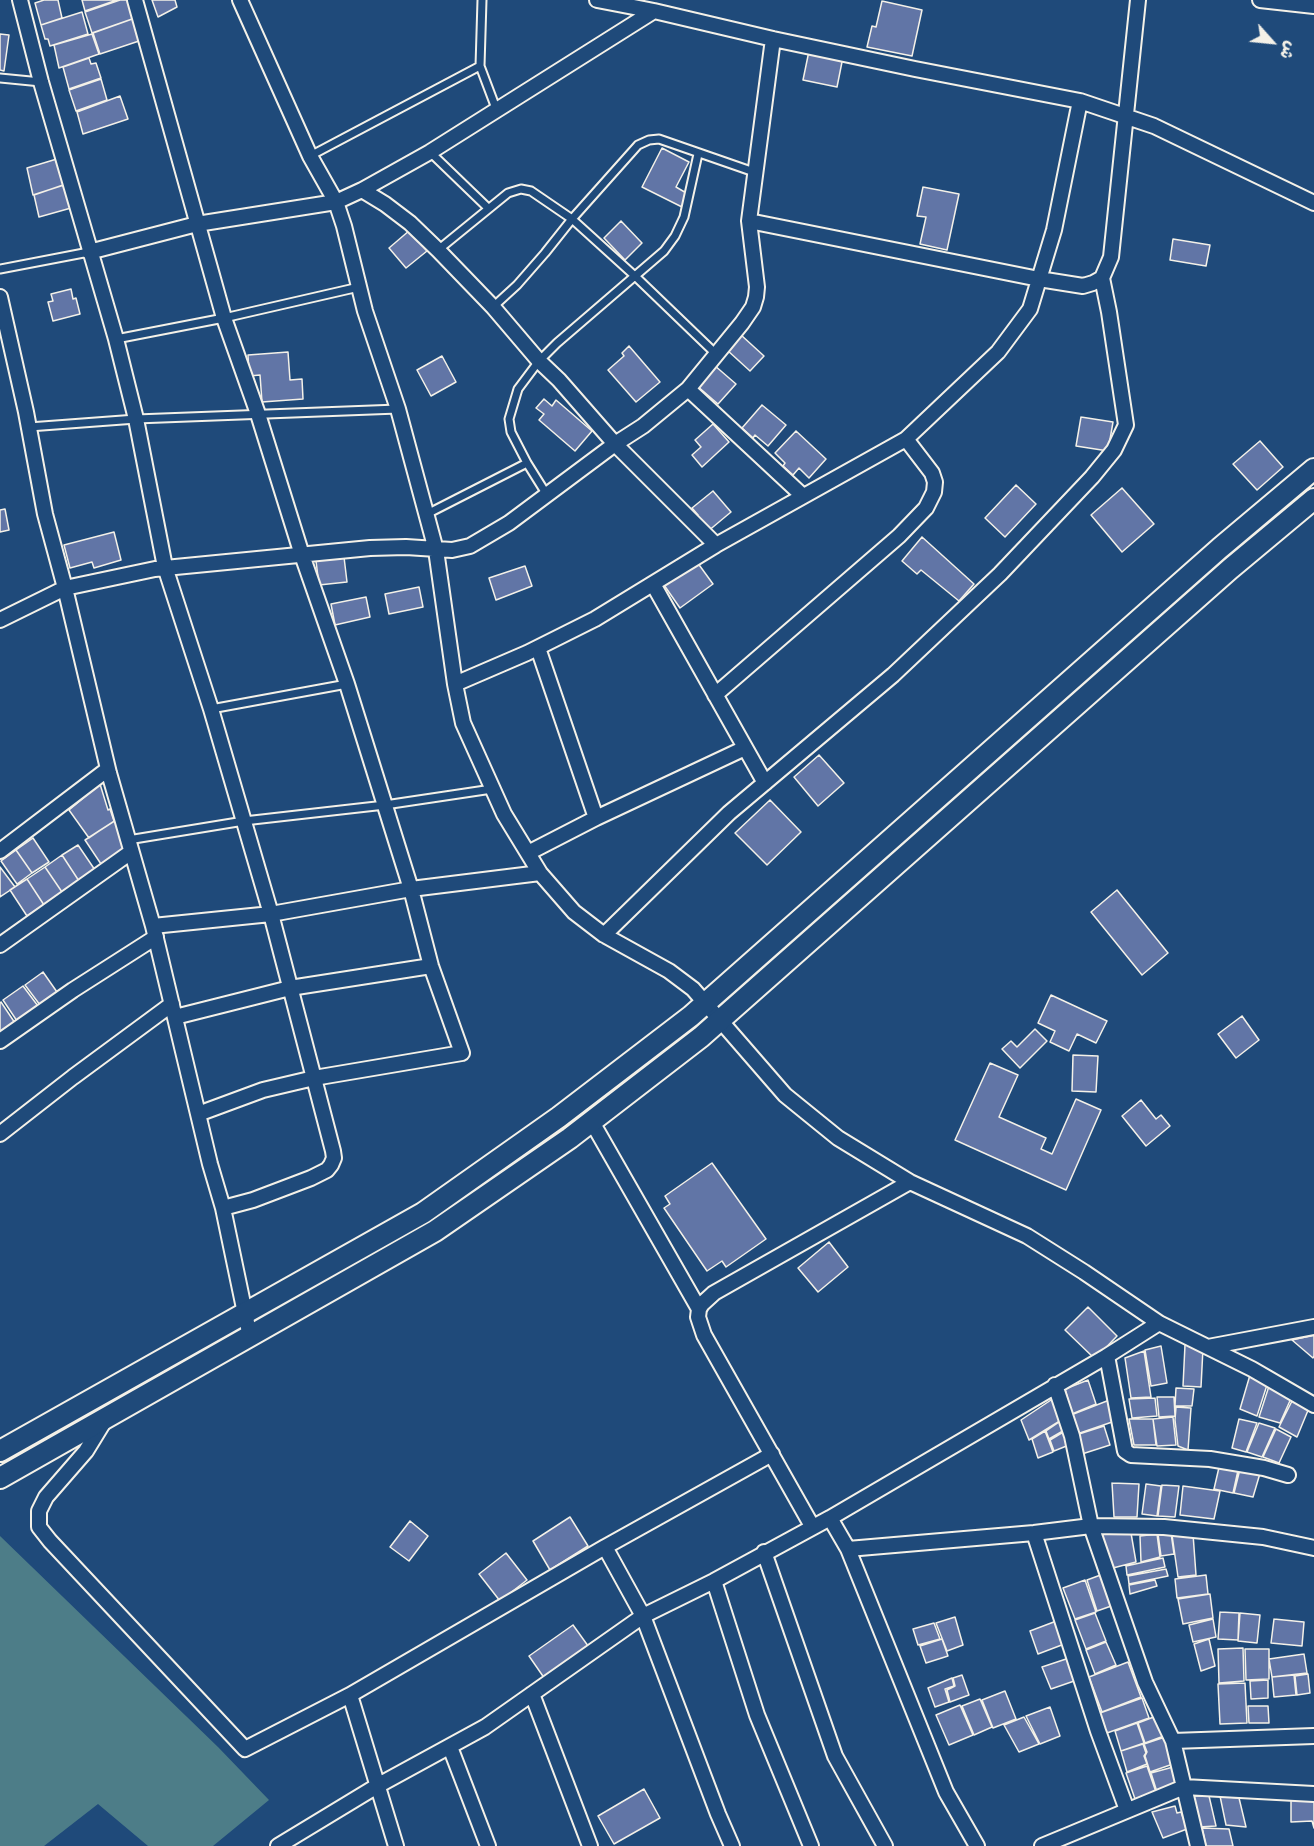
<!DOCTYPE html>
<html>
<head>
<meta charset="utf-8">
<style>
  body { margin:0 }
  #map { position:relative; width:1314px; height:1846px; overflow:hidden; background:#1f4a7a; font-family:Itim,"Playpen Sans Arabic",sans-serif }
  canvas { display:block }
  .north { position:absolute; left:1242px; top:12px; width:60px; height:60px; -webkit-text-stroke:4px #1f4a7a; paint-order:stroke; rotate:117deg; font-size:16px; font-weight:700; line-height:24px; text-align:center; color:#f4f1e8 }
  .north::after { content:''; display:block; margin:auto; width:21px; height:27px; background:#f4f1e8; clip-path:polygon(50% 0,100% 100%,50% 72%,0 100%) }
</style>
</head>
<body>
<div id="map">
<canvas width="1314" height="1846"></canvas>
<div class="north">ش</div>
</div>
<script>
const c = document.querySelector('canvas').getContext('2d');
c.lineJoin = 'round';
function paint(path, color) {
  c.fillStyle = color;
  c.fill(path, 'evenodd');
}
function shape(rows) {
  const path = new Path2D();
  for (const r of rows) {
    path.moveTo(r[0], r[1]);
    for (let i = 2; i < r.length; i += 2) path.lineTo(r[i], r[i + 1]);
  }
  return path;
}
function strokePath(path, color, width, dash) {
  c.strokeStyle = color;
  c.lineWidth = width;
  c.lineCap = dash ? 'butt' : 'round';
  c.setLineDash(dash || []);
  c.stroke(path);
}
paint(shape([
  [0,1536,218,1747,269,1800,213,1846,148,1846,98,1804,44,1846,0,1846]
]), '#4d7d88');
const building = shape([
  [44,0,58,0,62,18,41,25,35,3,44,0],
  [82,0,117,0,85,11,82,0],
  [120,0,129,0,135,18,92,33,85,12,120,0],
  [152,0,175,0,177,7,158,17,152,0],
  [882,1,922,10,912,56,867,47,872,26,876,27,882,1],
  [82,12,88,34,50,46,48,39,45,39,41,25,82,12],
  [135,18,142,40,100,54,93,33,135,18],
  [0,34,9,35,4,71,0,70,0,34],
  [92,34,99,54,59,68,54,45,92,34],
  [809,51,843,57,837,87,803,80,809,51],
  [89,58,91,64,96,63,101,78,69,89,63,67,89,58],
  [101,79,107,100,76,111,69,90,101,79],
  [120,96,128,119,83,134,77,112,120,96],
  [662,148,689,162,676,187,688,194,682,207,642,187,662,148],
  [60,158,67,184,33,195,27,168,60,158],
  [66,184,71,208,39,217,34,195,66,184],
  [923,187,959,194,947,250,920,244,926,217,917,216,923,187],
  [621,221,642,243,625,260,604,238,621,221],
  [410,230,427,251,406,268,389,248,410,230],
  [1173,239,1210,245,1206,266,1170,260,1173,239],
  [71,289,73,299,76,298,80,314,53,321,48,302,53,301,51,294,71,289],
  [741,335,764,356,750,371,727,350,741,335],
  [629,346,660,382,636,402,608,370,624,356,622,353,629,346],
  [288,352,290,380,302,379,303,399,262,402,260,375,249,376,248,355,288,352],
  [442,356,456,382,431,396,417,370,442,356],
  [714,365,736,384,718,404,696,385,714,365],
  [544,399,552,406,556,400,592,431,575,451,539,420,544,414,536,408,544,399],
  [762,405,786,425,768,446,755,435,753,438,742,428,762,405],
  [1081,417,1113,422,1108,451,1076,446,1081,417],
  [713,424,729,442,702,467,692,455,701,447,695,440,713,424],
  [796,431,826,459,809,478,799,468,793,475,783,466,785,463,775,453,796,431],
  [1260,441,1283,467,1257,490,1233,464,1260,441],
  [1016,485,1036,504,1005,537,985,518,1016,485],
  [1122,488,1154,524,1122,552,1091,515,1122,488],
  [713,491,731,512,707,532,695,517,698,515,692,508,713,491],
  [5,509,9,530,0,532,0,510,5,509],
  [114,532,121,560,94,568,92,562,70,568,64,545,114,532],
  [922,537,974,584,959,601,921,570,917,574,902,561,922,537],
  [344,557,347,582,319,585,316,561,344,557],
  [697,562,713,584,680,608,664,585,697,562],
  [525,566,532,586,496,600,489,578,525,566],
  [419,587,423,607,389,614,385,594,419,587],
  [366,597,370,617,335,625,331,604,366,597],
  [819,755,844,783,818,806,794,777,819,755],
  [100,784,108,810,110,809,114,821,89,838,69,810,100,784],
  [770,800,801,832,767,865,735,833,770,800],
  [116,820,124,851,103,867,85,840,116,820],
  [33,838,49,862,32,873,16,850,33,838],
  [78,845,95,870,79,881,62,855,78,845],
  [16,850,32,873,17,884,1,861,16,850],
  [62,855,79,881,62,892,45,867,62,855],
  [0,867,15,887,0,897,0,867],
  [45,867,62,892,44,905,27,879,45,867],
  [27,879,44,905,27,916,10,890,27,879],
  [1117,890,1168,953,1142,975,1091,912,1117,890],
  [43,972,57,992,40,1005,25,985,43,972],
  [23,986,38,1006,17,1021,3,1000,23,986],
  [1051,995,1107,1021,1096,1043,1077,1034,1069,1051,1050,1042,1055,1031,1038,1023,1051,995],
  [1,1002,15,1023,0,1034,0,1003,1,1002],
  [1242,1016,1259,1040,1236,1058,1218,1034,1242,1016],
  [1035,1029,1047,1041,1020,1068,1002,1049,1011,1041,1017,1047,1035,1029],
  [1073,1055,1098,1056,1096,1092,1072,1091,1073,1055],
  [990,1063,1018,1075,999,1117,1046,1138,1041,1149,1052,1154,1076,1099,1101,1110,1066,1190,955,1140,990,1063],
  [1141,1100,1156,1119,1161,1115,1170,1126,1146,1146,1122,1116,1141,1100],
  [712,1163,766,1239,726,1267,722,1261,707,1271,664,1208,670,1204,665,1196,712,1163],
  [829,1242,848,1267,818,1292,798,1268,829,1242],
  [1088,1307,1117,1336,1095,1359,1065,1330,1088,1307],
  [1314,1335,1314,1356,1313,1358,1292,1340,1314,1335],
  [1185,1345,1203,1348,1201,1387,1183,1386,1185,1345],
  [1161,1346,1167,1383,1151,1386,1145,1350,1161,1346],
  [1144,1351,1151,1397,1131,1398,1125,1358,1144,1351],
  [1250,1375,1267,1385,1257,1416,1240,1409,1250,1375],
  [1088,1380,1096,1404,1072,1414,1065,1389,1088,1380],
  [1270,1383,1293,1394,1280,1423,1259,1417,1270,1383],
  [1176,1388,1194,1389,1192,1406,1175,1406,1176,1388],
  [1157,1397,1174,1397,1175,1416,1159,1417,1157,1397],
  [1054,1398,1063,1419,1029,1440,1021,1420,1054,1398],
  [1155,1398,1157,1416,1132,1418,1129,1399,1155,1398],
  [1112,1399,1118,1420,1077,1434,1071,1415,1112,1399],
  [1293,1399,1309,1408,1297,1437,1279,1427,1293,1399],
  [1176,1407,1191,1408,1188,1450,1178,1446,1175,1420,1176,1407],
  [1173,1417,1176,1445,1157,1446,1153,1419,1173,1417],
  [1065,1418,1068,1428,1049,1439,1046,1431,1065,1418],
  [1129,1419,1153,1419,1156,1445,1134,1445,1129,1419],
  [1239,1419,1257,1423,1246,1452,1232,1448,1239,1419],
  [1259,1423,1275,1428,1262,1457,1247,1452,1259,1423],
  [1104,1426,1110,1445,1082,1454,1076,1435,1104,1426],
  [1276,1429,1291,1437,1279,1463,1263,1457,1276,1429],
  [1045,1431,1053,1452,1038,1458,1032,1439,1045,1431],
  [1065,1431,1069,1445,1054,1451,1050,1440,1065,1431],
  [1220,1463,1239,1466,1233,1493,1214,1489,1220,1463],
  [1241,1465,1261,1470,1253,1497,1234,1493,1241,1465],
  [1112,1483,1139,1484,1137,1517,1114,1517,1112,1483],
  [1146,1484,1161,1486,1157,1516,1142,1514,1146,1484],
  [1162,1485,1179,1486,1175,1517,1158,1516,1162,1485],
  [1183,1486,1220,1491,1214,1519,1180,1515,1183,1486],
  [570,1517,588,1546,550,1570,533,1541,570,1517],
  [410,1521,428,1536,409,1561,390,1547,410,1521],
  [1099,1532,1131,1533,1136,1562,1113,1568,1099,1532],
  [1171,1533,1174,1554,1161,1556,1158,1534,1171,1533],
  [1157,1534,1160,1557,1141,1562,1140,1536,1157,1534],
  [1193,1534,1196,1575,1178,1577,1172,1535,1193,1534],
  [506,1553,527,1580,500,1601,479,1574,506,1553],
  [1163,1558,1165,1567,1127,1575,1126,1566,1163,1558],
  [1166,1569,1168,1576,1129,1584,1128,1576,1166,1569],
  [1106,1573,1117,1604,1097,1611,1087,1580,1106,1573],
  [1206,1575,1208,1594,1177,1598,1175,1579,1206,1575],
  [1085,1580,1096,1612,1075,1619,1063,1588,1085,1580],
  [1155,1580,1157,1586,1130,1594,1129,1585,1155,1580],
  [1210,1594,1213,1618,1183,1624,1178,1599,1210,1594],
  [1220,1612,1239,1613,1238,1640,1218,1639,1220,1612],
  [1095,1613,1106,1641,1086,1649,1075,1620,1095,1613],
  [1240,1613,1260,1615,1257,1643,1238,1641,1240,1613],
  [955,1617,963,1645,947,1651,936,1623,955,1617],
  [1213,1619,1216,1637,1193,1642,1189,1625,1213,1619],
  [1274,1619,1304,1622,1302,1646,1271,1643,1274,1619],
  [1059,1620,1067,1643,1038,1654,1030,1631,1059,1620],
  [934,1623,940,1639,918,1645,913,1629,934,1623],
  [573,1625,591,1650,547,1682,529,1656,573,1625],
  [942,1639,948,1656,926,1663,920,1646,942,1639],
  [1209,1639,1215,1666,1201,1671,1194,1644,1209,1639],
  [1106,1642,1116,1665,1095,1674,1086,1650,1106,1642],
  [1243,1648,1244,1681,1219,1683,1218,1649,1243,1648],
  [1245,1649,1269,1649,1269,1679,1246,1680,1245,1649],
  [1304,1654,1307,1673,1272,1677,1269,1659,1304,1654],
  [1072,1657,1080,1679,1051,1689,1042,1667,1072,1657],
  [1128,1662,1141,1697,1102,1712,1089,1677,1128,1662],
  [1308,1674,1310,1693,1297,1695,1295,1676,1308,1674],
  [962,1675,969,1695,950,1702,947,1690,955,1686,953,1678,962,1675],
  [1294,1675,1296,1695,1274,1697,1272,1677,1294,1675],
  [952,1678,954,1686,945,1689,949,1702,935,1707,928,1688,952,1678],
  [1268,1680,1268,1698,1251,1699,1250,1681,1268,1680],
  [1245,1683,1247,1723,1220,1724,1218,1684,1245,1683],
  [1005,1691,1016,1719,993,1728,982,1700,1005,1691],
  [1142,1698,1149,1718,1107,1733,1100,1713,1142,1698],
  [980,1699,992,1727,974,1735,962,1706,980,1699],
  [960,1705,973,1735,949,1745,936,1715,960,1705],
  [1248,1706,1268,1706,1269,1723,1249,1723,1248,1706],
  [1050,1707,1060,1736,1040,1744,1026,1716,1050,1707],
  [1159,1715,1164,1736,1145,1743,1138,1723,1159,1715],
  [1024,1717,1039,1744,1019,1752,1004,1725,1024,1717],
  [1137,1723,1144,1743,1121,1751,1115,1731,1137,1723],
  [1165,1737,1173,1764,1150,1772,1145,1756,1147,1752,1144,1744,1165,1737],
  [1143,1744,1146,1753,1144,1756,1147,1764,1127,1772,1121,1751,1143,1744],
  [1147,1766,1156,1792,1135,1799,1126,1773,1147,1766],
  [1173,1767,1178,1785,1157,1792,1151,1773,1173,1767],
  [644,1789,660,1818,614,1844,598,1816,644,1789],
  [1193,1796,1209,1796,1216,1826,1199,1827,1193,1796],
  [1220,1796,1239,1798,1246,1827,1226,1825,1220,1796],
  [1291,1799,1314,1799,1314,1828,1312,1821,1291,1822,1291,1799],
  [1175,1806,1177,1813,1181,1812,1187,1829,1163,1838,1152,1812,1175,1806],
  [1202,1828,1229,1829,1233,1846,1206,1846,1202,1828]
]);
paint(building, '#6175a6');
strokePath(building, '#f4f1e8', 1.5);
const lane = shape([
  [482,0,480,66,497,111],
  [0,78,41,82],
  [430,152,488,208],
  [310,156,480,66],
  [438,250,508,193,521,189,531,191,572,219,636,277,716,354],
  [0,269,89,252],
  [493,307,517,285,545,253,572,219,638,145,649,140,659,139,754,172],
  [116,339,224,318,359,287],
  [29,427,136,419,398,409],
  [547,495,527,463,511,432,509,419,518,389,539,361,557,343,664,251,675,236,684,217,698,154],
  [425,515,527,463],
  [211,709,347,684],
  [128,840,244,821,385,805,492,789]
]);
const street = shape([
  [20,0,41,82,116,339,136,419,165,567,211,709,271,914,333,1151,334,1158,331,1165,327,1170,311,1178,253,1200,223,1208],
  [135,0,224,318,258,414,302,555,347,684,411,889,431,966,462,1053,314,1078,263,1090,198,1114],
  [240,0,310,156,336,202,344,226,365,311,398,409,436,550,455,684,463,723,504,814,540,873,574,912,604,935,669,971,693,989,785,1095,838,1138,910,1182,1027,1236,1084,1272,1159,1323],
  [597,0,654,11,773,39,915,69,1080,101,1154,126,1314,203],
  [1260,0,1314,6],
  [362,190,385,204,410,223,438,250,493,307,539,361,559,380,615,444,716,545],
  [749,221,1039,279,1083,286,1093,283,1102,278,1111,257,1138,0],
  [89,252,197,224,336,202,362,190,430,152,654,11],
  [0,297,26,412,45,514,65,588,109,773,153,926,210,1164,223,1208,250,1337],
  [688,389,803,496],
  [653,584,765,783],
  [0,620,65,588,155,569,370,548,406,547,452,550,470,546,509,523,615,444,643,426,688,389,742,323,753,307,756,297,757,287,749,221,773,39],
  [455,684,527,653,595,619,716,545,906,439,998,352,1030,309,1054,230,1080,101],
  [715,695,899,536,926,508,934,492,935,482,932,473,906,439],
  [596,818,745,748],
  [0,851,108,769],
  [528,853,596,818,538,648],
  [153,926,271,914,411,889,540,873],
  [604,935,729,813,893,675,1000,574,1092,477,1114,450,1126,425,1109,312,1102,278],
  [0,945,131,852],
  [175,1017,290,988,431,966],
  [0,1041,73,990,156,937],
  [592,1122,699,1309,698,1317,704,1335,812,1526],
  [0,1134,73,1077,172,1004],
  [699,1309,702,1304,714,1293,910,1182],
  [1208,1347,1314,1327],
  [1107,1356,1125,1451,1131,1455,1210,1459,1264,1468,1288,1475],
  [1055,1385,1072,1436,1091,1526,1145,1682,1173,1741,1198,1846],
  [105,1420,86,1451,46,1497,39,1511,39,1527,50,1541,245,1749,350,1695],
  [830,1518,848,1549,946,1792,977,1846],
  [1034,1533,1098,1731,1127,1810],
  [605,1547,772,1454],
  [848,1549,1034,1533,1091,1526,1164,1527,1263,1537,1314,1548],
  [764,1552,835,1756,885,1846],
  [714,1581,757,1715,811,1846],
  [532,1694,590,1846],
  [1173,1741,1314,1736],
  [450,1747,488,1846],
  [278,1846,377,1786,485,1727,643,1616,714,1581,830,1518,1107,1356,1159,1323,1252,1369,1314,1405],
  [396,1846,350,1695,605,1547,643,1616,718,1814,732,1846],
  [1042,1846,1184,1787,1314,1794]
]);
const secondary = shape([
  [0,1451,423,1213,559,1117,691,1016,1220,548,1314,469],
  [0,1478,435,1231,570,1138,701,1037,1230,569,1314,499]
]);
strokePath(lane, '#f4f1e8', 11);
strokePath(street, '#f4f1e8', 18);
strokePath(secondary, '#f4f1e8', 24);
strokePath(lane, '#1f4a7a', 7);
strokePath(street, '#1f4a7a', 14);
strokePath(secondary, '#1f4a7a', 20);
</script>
</body>
</html>
